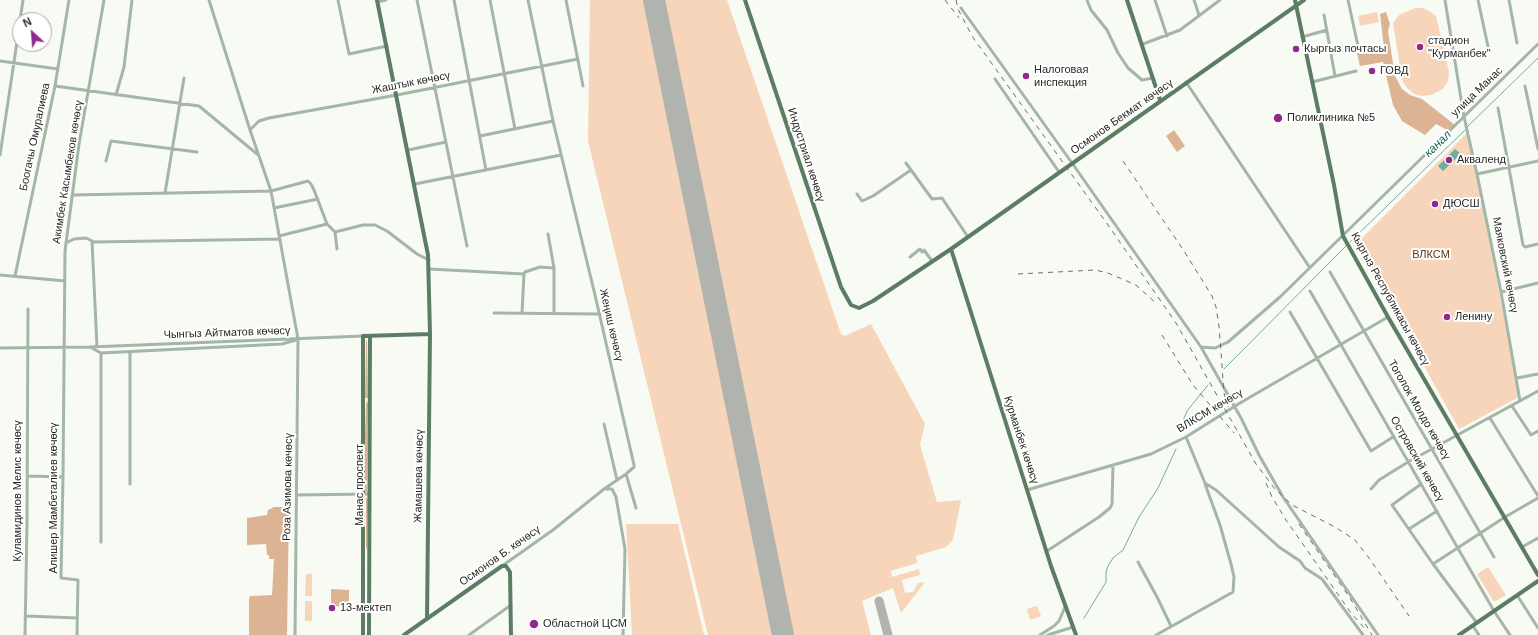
<!DOCTYPE html>
<html>
<head>
<meta charset="utf-8">
<style>
  body { margin:0 }
  #map { position:relative; width:1538px; height:635px; overflow:hidden; background:#f8fbf4; font-family:Arial,sans-serif }
  canvas { display:block }
  .north { position:absolute; left:12px; top:12px; width:40px; height:40px; box-sizing:border-box; background:#fff; border:1px solid #a9a9a8; border-radius:50%; rotate:334deg; font-size:11px; font-weight:700; line-height:16px; text-align:center; color:#272825 }
  .north::after { content:''; display:block; margin:auto; width:14px; height:18px; background:#90298e; clip-path:polygon(50% 0,100% 100%,50% 72%,0 100%) }
</style>
</head>
<body>
<div id="map">
<canvas width="1538" height="635"></canvas>
<div class="north">N</div>
</div>
<script>
const c = document.querySelector('canvas').getContext('2d');
c.lineJoin = 'round';
function paint(path, color) {
  c.fillStyle = color;
  c.fill(path, 'evenodd');
}
function shape(rows) {
  const path = new Path2D();
  for (const r of rows) {
    path.moveTo(r[0], r[1]);
    for (let i = 2; i < r.length; i += 2) path.lineTo(r[i], r[i + 1]);
  }
  return path;
}
function strokePath(path, color, width, dash) {
  c.strokeStyle = color;
  c.lineWidth = width;
  c.lineCap = dash ? 'butt' : 'round';
  c.setLineDash(dash || []);
  c.stroke(path);
}
function label(font, color, halo, rows, align = 'center') {
  c.font = font + ' Arial,sans-serif';
  c.lineWidth = 4;
  c.setLineDash([]);
  c.textBaseline = 'middle';
  c.strokeStyle = halo;
  c.fillStyle = color;
  for (const [text, x, y, turn = 0] of rows) {
    c.save();
    c.translate(x, y);
    c.rotate((+turn || 0) * Math.PI / 180);
    c.textAlign = isNaN(turn) ? turn : align;
    if (halo) c.strokeText(text, 0, 0);
    c.fillText(text, 0, 0);
    c.restore();
  }
}
paint(shape([
  [590,0,646,0,774,635,708,635,588,141],
  [663,0,727,0,841,334,845,336,871,324,925,424,920,445,937,502,961,500,953,540,946,547,916,556,917,563,891,571,892,577,919,569,920,575,902,580,905,593,913,592,918,583,925,582,901,613,893,588,862,601,871,635,792,635],
  [1415,8,1423,8,1431,12,1436,16,1449,72,1448,81,1443,89,1431,95,1422,96,1414,94,1407,88,1402,80,1393,23,1399,15],
  [1377,12,1379,22,1360,26,1358,16],
  [1467,133,1479,186,1519,397,1459,429,1356,244],
  [626,524,678,524,704,635,632,635],
  [1488,567,1506,595,1494,602,1477,574],
  [306,574,312,574,312,596,305,596],
  [305,601,312,601,312,621,305,621],
  [1037,606,1041,616,1030,620,1027,609]
]), '#f7d5ba');
paint(shape([
  [1386,12,1390,24,1388,31,1395,76,1402,89,1410,95,1422,99,1455,125,1449,131,1436,124,1425,135,1402,121,1393,105,1383,62,1360,66,1357,53,1384,48,1380,14],
  [1174,130,1185,146,1177,152,1166,136],
  [367,339,368,398,365,398,366,343],
  [366,402,368,403,367,492,366,493,365,492,364,463],
  [366,497,368,499,367,548,366,549],
  [274,507,286,507,289,509,287,635,249,635,249,599,250,596,272,595,274,559,269,559,269,555,267,555,266,544,247,545,247,518,267,515,268,510],
  [331,589,349,590,349,607,331,606]
]), '#dcb493');
paint(shape([
  [1455,149,1461,154,1443,171,1438,166]
]), '#70aca2');
strokePath(shape([
  [1467,127,1538,58],
  [1350,242,1465,130],
  [1224,369,1346,246],
  [1181,432,1182,423,1187,411,1208,385],
  [1084,618,1106,582,1106,572,1108,566,1113,558,1123,550,1139,517,1158,488,1176,449]
]), '#70aca2', 1);
strokePath(shape([
  [879,601,888,635]
]), '#b1b4ae', 9);
strokePath(shape([
  [654,0,783,635]
]), '#b1b4ae', 22);
strokePath(shape([
  [209,0,250,130,271,191,298,339,295,635],
  [338,0,349,54,387,46],
  [417,0,467,246],
  [454,0,486,170],
  [490,0,515,129],
  [566,0,583,86],
  [1087,0,1091,10,1107,30,1118,53,1128,68,1142,80,1153,78],
  [1155,0,1167,36],
  [1194,0,1199,15],
  [1348,0,1358,46],
  [1445,0,1464,117,1477,174,1501,292,1520,401],
  [1478,0,1489,51],
  [1509,0,1517,43],
  [377,2,386,0],
  [961,8,1072,163,1201,347,1215,348,1228,342,1280,297,1538,44],
  [1324,15,1335,76],
  [20,20,23,0],
  [1302,37,1327,30],
  [1143,44,1180,30,1220,0],
  [0,61,58,69],
  [995,79,1059,172],
  [1186,82,1310,268],
  [1312,82,1356,71],
  [55,86,199,106,257,154],
  [1525,86,1538,149],
  [116,95,124,67,132,0],
  [1498,108,1523,245,1525,247,1538,244],
  [250,130,259,121,269,118,397,95,578,59],
  [480,136,553,121],
  [408,150,446,142],
  [0,155,20,22],
  [106,161,111,141,197,152],
  [906,163,932,199,942,198,968,237],
  [1477,174,1538,161],
  [415,184,561,155],
  [165,193,184,78],
  [857,194,862,201,873,196,911,170],
  [72,195,271,191,308,181,311,184,314,190,327,224,335,232,363,225,375,225,387,231,417,254,429,260],
  [274,208,318,199],
  [335,232,337,249],
  [279,236,327,224],
  [92,241,97,347],
  [66,243,74,239,86,238,94,242,280,239],
  [910,257,920,249,922,252,924,250,932,261],
  [554,268,554,314],
  [429,269,524,274,525,272,540,267,554,268,548,234],
  [1330,272,1494,557],
  [0,275,65,281],
  [15,276,55,86,69,0],
  [1310,291,1494,611,1510,635],
  [1501,292,1538,283],
  [1290,312,1371,451,1393,437],
  [494,313,600,314],
  [522,313,524,274],
  [90,347,101,353,282,344,296,340],
  [1201,347,1241,418,1259,455,1283,497,1378,635],
  [0,348,90,347,363,336],
  [101,353,101,542],
  [1517,378,1538,374],
  [1512,406,1531,435,1538,431],
  [1490,418,1538,496],
  [604,424,617,480],
  [1186,437,1205,483,1216,490,1279,547,1300,561,1305,568,1322,579,1363,635],
  [626,474,636,508],
  [28,476,63,477],
  [130,484,130,352],
  [1421,484,1392,505,1433,564,1477,623],
  [606,489,612,489,616,497,625,549,623,635],
  [1371,489,1379,480,1408,462,1538,391],
  [1027,490,1151,454,1186,437,1240,403,1388,317],
  [297,495,369,494],
  [1409,529,1437,511],
  [1522,547,1538,538],
  [1047,551,1099,517,1110,508,1112,504,1113,465],
  [1138,562,1157,597,1171,626],
  [1433,564,1505,517,1538,498],
  [502,566,553,530,604,489,626,474,634,467,634,465,595,295,553,121,528,0],
  [1517,595,1538,628],
  [26,616,77,618],
  [1473,626,1479,635],
  [25,635,27,523,28,309],
  [77,635,78,580,61,578,63,477,65,251,79,144,104,0],
  [469,635,511,605],
  [1040,635,1054,626,1059,621,1065,607],
  [1048,635,1073,627],
  [1156,635,1233,592,1234,577,1231,564,1220,525,1205,484]
]), '#a3b6a7', 3);
strokePath(shape([
  [377,0,428,255,430,334,427,619],
  [745,0,841,287,851,305,859,308,873,301,951,249,1304,0],
  [1127,0,1160,100],
  [1295,0,1334,185,1343,236,1388,317,1538,575],
  [951,249,1051,566,1076,635],
  [363,635,363,336,430,334],
  [369,635,370,336],
  [404,635,502,566,506,566,510,572,511,635],
  [1459,635,1538,581]
]), '#5c7d64', 4);
strokePath(shape([
  [945,0,959,18],
  [956,0,958,9,972,36,1108,225,1176,323,1256,464,1275,489,1292,505,1335,527,1355,540,1369,558,1409,616],
  [1123,161,1184,251,1212,296,1216,307,1219,326,1224,393,1228,407],
  [1018,274,1095,270,1108,273,1136,285,1157,304],
  [1162,335,1193,385,1234,433],
  [1266,483,1272,497,1286,520,1351,613,1367,631],
  [1299,524,1350,598,1372,635]
]), '#6a6c68', 1, [5, 5]);
for (const [x, y, r, color] of [
  [1420,47,4,"#90298e"],
  [1296,49,4,"#90298e"],
  [1372,71,4,"#90298e"],
  [1026,76,4,"#90298e"],
  [1278,118,5,"#90298e"],
  [1449,160,4,"#90298e"],
  [1435,204,4,"#90298e"],
  [1447,317,4,"#90298e"],
  [332,608,4,"#90298e"],
  [534,624,5,"#90298e"]
]) {
  const dot = new Path2D();
  dot.arc(x, y, r, 0, 2 * Math.PI);
  c.fillStyle = color;
  c.fill(dot);
  strokePath(dot, '#fff', 1.5);
}
label('11px', '#272825', '#fff', [
  ["стадион",1428,41],
  ["\"Курманбек\"",1428,54],
  ["Кыргыз почтасы",1304,49],
  ["Налоговая",1034,70],
  ["инспекция",1034,83],
  ["ГОВД",1380,71],
  ["Поликлиника №5",1287,118],
  ["Акваленд",1457,160],
  ["ДЮСШ",1443,204],
  ["Ленину",1455,317],
  ["13-мектеп",340,608],
  ["Областной ЦСМ",543,624]
], 'left');
label('11px', '#272825', '#fff', [
  ["Жаштык көчөсү",411,83,-11],
  ["улица Манас",1477,92,-44],
  ["Осмонов Бекмат көчөсү",1122,117,-35],
  ["Боогачы Омуралиева",35,137,-78],
  ["Индустриал көчөсү",806,155,72],
  ["Акимбек Касымбеков көчөсү",68,172,-81],
  ["Маяковский көчөсү",1505,265,79],
  ["Кыргыз Республикасы көчөсү",1390,299,61],
  ["Жеңиш көчөсү",611,325,77],
  ["Чынгыз Айтматов көчөсү",227,333,-2],
  ["Тоголок Молдо көчөсү",1419,410,60],
  ["ВЛКСМ көчөсү",1210,411,-31],
  ["Курманбек көчөсү",1021,440,72],
  ["Островский көчөсү",1417,459,60],
  ["Жамашева көчөсү",419,476,-89],
  ["Манас проспект",360,485,-90],
  ["Роза Азимова көчөсү",288,487,-89],
  ["Куламидинов Мелис көчөсү",18,491,-90],
  ["Алишер Мамбеталиев көчөсү",54,498,-90],
  ["Осмонов Б. көчөсү",500,556,-35]
]);
label('11px', '#5e3711', '#fff', [
  ["ВЛКСМ",1431,255]
]);
label('italic 12px', '#13645a', '#fff', [
  ["канал",1438,144,-44]
]);
</script>
</body>
</html>
